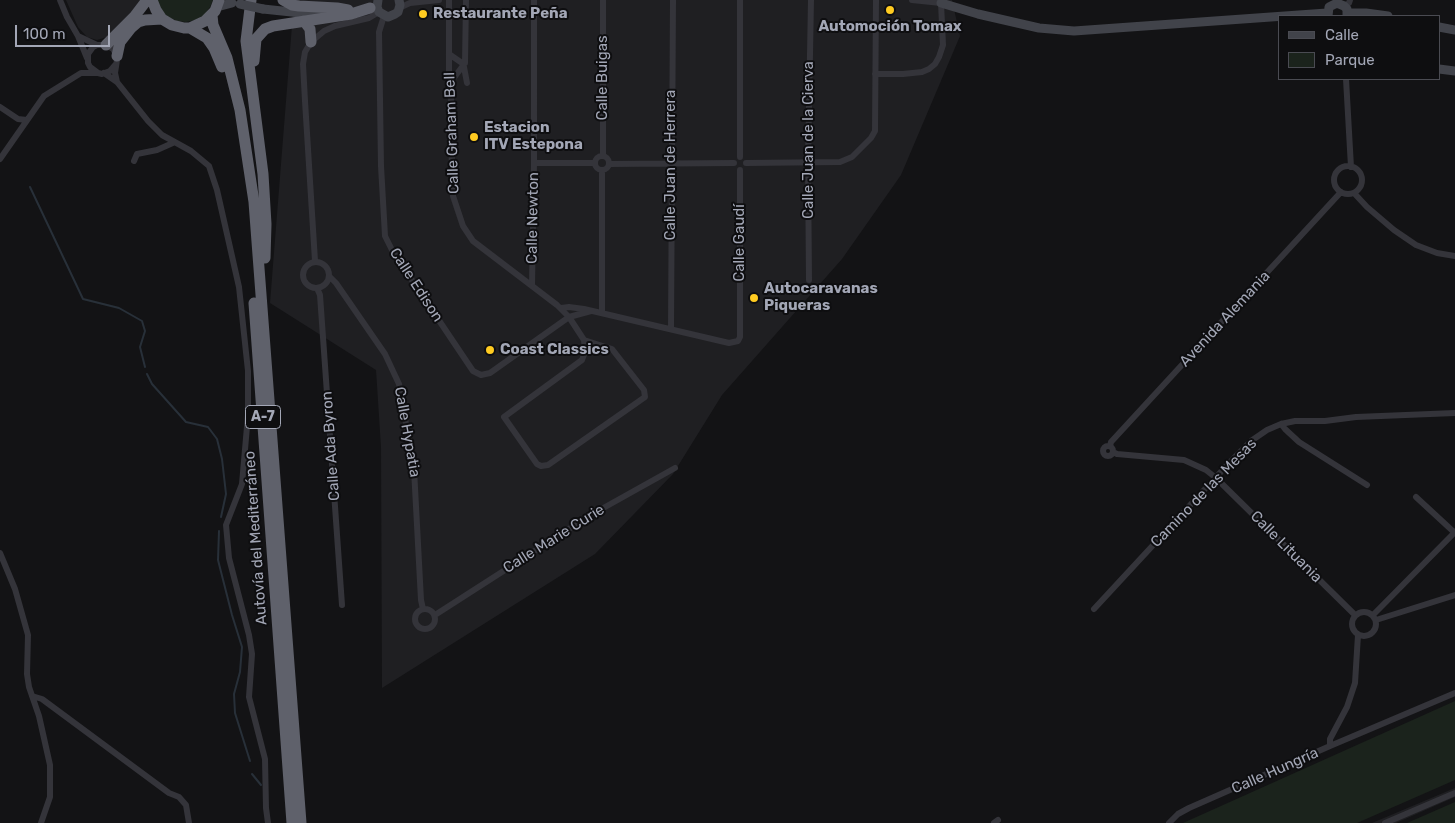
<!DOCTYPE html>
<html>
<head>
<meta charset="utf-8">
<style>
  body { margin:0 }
  #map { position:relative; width:1455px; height:823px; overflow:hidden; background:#131315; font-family:Rubik,sans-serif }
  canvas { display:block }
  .legend { position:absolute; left:1278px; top:15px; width:162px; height:65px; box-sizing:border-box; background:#0e0e10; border:1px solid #4a4b52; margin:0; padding:6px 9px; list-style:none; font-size:15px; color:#a3a7b6 }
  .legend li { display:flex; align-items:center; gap:10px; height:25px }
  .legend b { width:25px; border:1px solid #4a4b52 }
  .scale { position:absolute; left:15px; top:25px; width:95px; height:22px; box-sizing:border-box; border:2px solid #a3a7b6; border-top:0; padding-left:6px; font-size:15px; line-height:18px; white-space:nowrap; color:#a3a7b6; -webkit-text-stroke:4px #0e0e10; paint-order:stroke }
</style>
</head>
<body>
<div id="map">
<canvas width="1455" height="823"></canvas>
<ul class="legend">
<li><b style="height:6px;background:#41434a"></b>Calle</li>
<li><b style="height:14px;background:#1b231c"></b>Parque</li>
</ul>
<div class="scale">100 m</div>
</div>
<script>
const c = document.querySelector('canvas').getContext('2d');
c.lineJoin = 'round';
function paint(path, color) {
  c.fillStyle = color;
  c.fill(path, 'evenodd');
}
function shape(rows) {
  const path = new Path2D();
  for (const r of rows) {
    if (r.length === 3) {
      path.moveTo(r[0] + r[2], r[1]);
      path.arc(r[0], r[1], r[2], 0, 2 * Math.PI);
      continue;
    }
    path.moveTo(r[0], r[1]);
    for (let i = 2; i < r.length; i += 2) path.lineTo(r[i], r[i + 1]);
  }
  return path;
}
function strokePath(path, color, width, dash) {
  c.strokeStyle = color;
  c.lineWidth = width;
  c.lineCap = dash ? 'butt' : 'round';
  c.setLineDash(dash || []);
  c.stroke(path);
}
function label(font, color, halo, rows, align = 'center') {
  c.font = font + ' Rubik,sans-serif';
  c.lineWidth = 4;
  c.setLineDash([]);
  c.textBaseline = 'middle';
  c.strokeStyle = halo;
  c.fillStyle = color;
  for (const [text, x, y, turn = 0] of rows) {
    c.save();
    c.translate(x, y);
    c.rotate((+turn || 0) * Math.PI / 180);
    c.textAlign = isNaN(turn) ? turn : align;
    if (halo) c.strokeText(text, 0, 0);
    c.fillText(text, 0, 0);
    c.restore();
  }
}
paint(shape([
  [66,0,141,0,138,6,110,36,97,40,87,37,78,27],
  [294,0,952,0,960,36,901,175,842,259,722,395,673,474,595,554,382,688,381,447,376,370,270,303],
  [1455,788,1455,797,1396,823,1372,823]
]), '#1f1f22');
paint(shape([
  [156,0,213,0,210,7,204,15,196,20,186,22,177,21,168,17,161,10],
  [1455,701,1455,780,1357,823,1183,823],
  [1455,802,1455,823,1407,823]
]), '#1b231c');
strokePath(shape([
  [30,187,83,299,119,308,142,321,145,331,140,347,145,367],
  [147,374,152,384,186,422,208,427,217,439,222,459,226,494,221,517],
  [219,531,218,560,232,615,242,647,240,672,234,694,235,713,250,761],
  [252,774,261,785]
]), '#283039', 2);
strokePath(shape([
  [60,0,67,17,78,36,87,58],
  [449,0,449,80,451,88,452,184,453,196,463,226,473,241,557,305,569,317,584,340,585,352,582,360,504,417,537,464,541,466,548,465,645,397,644,390,612,349,584,340],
  [603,0,603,156],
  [912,0,941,3],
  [1344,6,1349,3,1350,0],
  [399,8,410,3,439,0],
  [384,16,379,32,381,166,385,236,393,252,473,371,481,375,490,373,569,317,591,311],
  [78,36,97,45],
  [449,54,462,63],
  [465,63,466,0],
  [116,64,110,71,102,74,98,73,90,67,88,63,88,54,93,47,97,45,106,45,113,49,117,56,117,60,115,73,117,82],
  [464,67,467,83],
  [104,73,117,82,148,121,162,135,191,151,209,166,217,190,239,287,248,371,248,415,242,484,226,525,229,558,249,635,252,654,249,697,265,759,266,808,268,823],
  [875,74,903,74,922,72,929,69,935,64,939,57,943,45,941,3],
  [1346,79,1351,167],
  [450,83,462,67],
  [0,107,18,119,27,120],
  [602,163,7],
  [740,157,740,0],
  [0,159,44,96,81,73,98,73],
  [134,161,137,154,157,150,175,142],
  [534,163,595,163],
  [746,163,840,162,852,157,871,138,875,131,876,0],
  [609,164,734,163],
  [1348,180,14],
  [1354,193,1367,207,1394,230,1416,245,1437,253,1455,256],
  [315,261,305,101,303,64,305,52,311,42,324,31,335,26,369,18,379,12],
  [316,275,13],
  [330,277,336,283,385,354,399,384,414,469,421,600,423,609],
  [809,280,808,163,811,0],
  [532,286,534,163,534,0],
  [317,288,320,295,342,605],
  [561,308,569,307,584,309,729,343,738,341,740,337,740,170],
  [602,313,602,170],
  [671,329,673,0],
  [1281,424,1285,429,1299,442,1367,485],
  [1108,451,5],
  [1110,446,1111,442,1341,192],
  [1113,452,1117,454,1184,460,1206,470,1216,478,1355,615],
  [1416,497,1455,533],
  [0,553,15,589,28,635,27,674,29,687,39,716,50,765,50,797,41,823],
  [425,619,10],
  [1094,609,1230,462,1251,441,1267,430,1281,424,1295,421,1325,421,1356,417,1455,413],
  [1364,624,12],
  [435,615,589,516,675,468],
  [1373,615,1455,532],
  [1376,620,1455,595],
  [32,696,42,699,169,793,179,797,186,805,189,823],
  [1330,746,1455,693],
  [994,823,998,820],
  [1169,823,1178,814,1189,808,1330,746,1330,739,1347,707,1355,683,1358,635],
  [1385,823,1455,793]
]), '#34343a', 6);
strokePath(shape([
  [378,0,377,7,379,12,388,17,395,14,398,12,400,5,399,0],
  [941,3,978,14,1039,28,1074,31,1327,13],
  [217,7,232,3],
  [263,9,301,13,332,12],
  [1348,13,1366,13,1388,16],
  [1328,16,1329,7,1337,3,1344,6,1347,9,1347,16],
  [1439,27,1455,30],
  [1439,69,1455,71]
]), '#41434a', 9);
strokePath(shape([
  [152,0,156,10,162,19,172,25,184,28,190,28,205,21,215,11,219,0],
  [251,0,246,41,263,174,266,224,265,258],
  [283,0,292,5,299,6,337,8,348,10],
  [212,15,213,25,227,58,240,110,254,202,301,823],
  [304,21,310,29,311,42],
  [190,28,207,38,214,48,222,67],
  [106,45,134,17,147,0],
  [117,56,120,42,131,28,138,22,145,20,162,19],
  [254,61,256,39,265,29,273,26,351,14,370,8],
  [254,303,292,823]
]), '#5f616b', 11);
strokePath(shape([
  [240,4,263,9]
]), '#41434a', 9);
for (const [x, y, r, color] of [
  [890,10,5,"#ffcb21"],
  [423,14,5,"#ffcb21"],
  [474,137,5,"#ffcb21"],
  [754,298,5,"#ffcb21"],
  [490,350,5,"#ffcb21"]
]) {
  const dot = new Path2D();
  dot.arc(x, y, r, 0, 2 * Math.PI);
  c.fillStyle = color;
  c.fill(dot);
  strokePath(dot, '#0e0e10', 2);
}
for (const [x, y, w] of [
  [263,417,35]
]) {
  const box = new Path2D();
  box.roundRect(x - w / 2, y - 11.5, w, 23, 4);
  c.fillStyle = '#0e0e10';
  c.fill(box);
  strokePath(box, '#a3a7b6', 1);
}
label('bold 14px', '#a3a7b6', null, [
  ["A-7",263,417]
]);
label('bold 15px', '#a3a7b6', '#0e0e10', [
  ["Restaurante Peña",433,14],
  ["Automoción Tomax",890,27,"center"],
  ["Estacion",484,128],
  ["ITV Estepona",484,145],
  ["Autocaravanas",764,289],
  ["Piqueras",764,306],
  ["Coast Classics",500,350]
], 'left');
label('15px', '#a3a7b6', '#0e0e10', [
  ["Calle Buigas",603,78,-90],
  ["Calle Graham Bell",452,133,-92],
  ["Calle Juan de la Cierva",809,140,-90],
  ["Calle Juan de Herrera",671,165,-90],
  ["Calle Newton",533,218,-89],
  ["Calle Gaudí",740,243,-90],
  ["Calle Edison",416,285,57],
  ["Avenida Alemania",1225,319,-47],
  ["Calle Hypatia",407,432,80],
  ["Calle Ada Byron",331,446,-94],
  ["Camino de las Mesas",1204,493,-46],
  ["Autovía del Mediterráneo",256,538,-94],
  ["Calle Marie Curie",554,539,-32],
  ["Calle Lituania",1286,547,45],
  ["Calle Hungría",1275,771,-24]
]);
</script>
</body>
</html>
